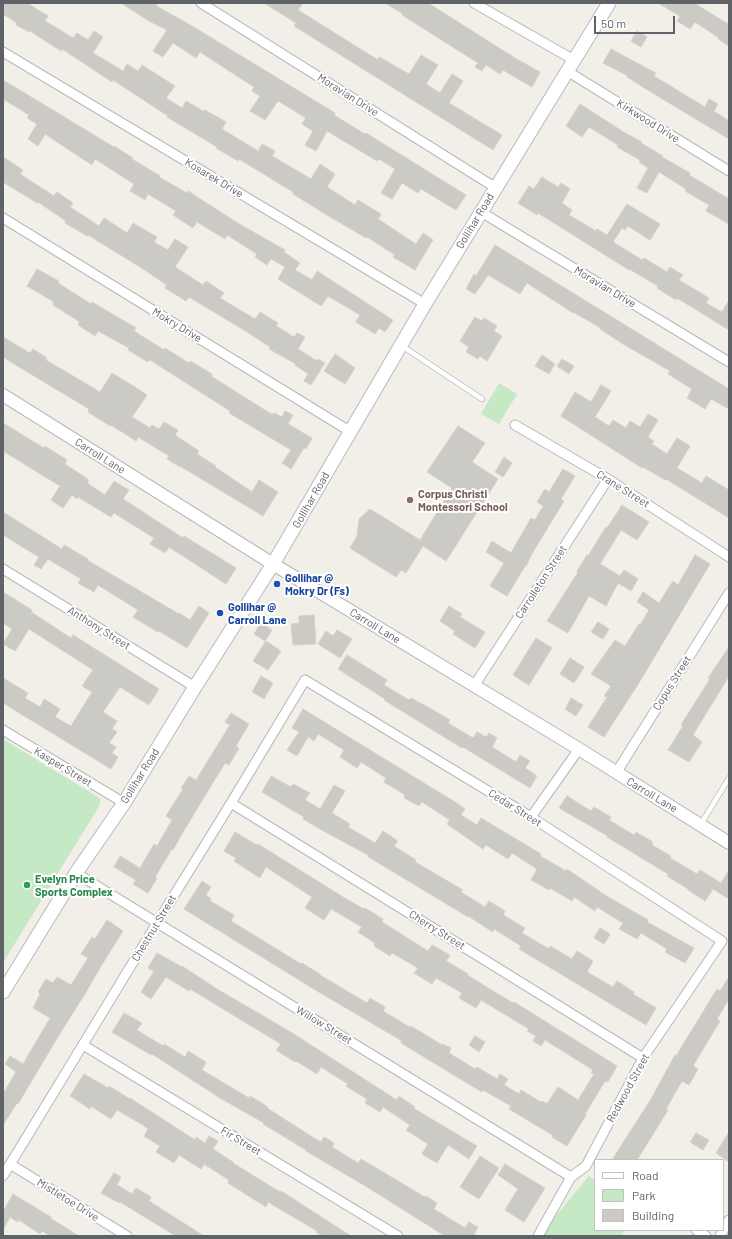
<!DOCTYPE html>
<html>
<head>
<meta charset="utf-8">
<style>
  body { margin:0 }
  #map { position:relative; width:732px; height:1239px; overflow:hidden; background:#f1efe8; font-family:Barlow,sans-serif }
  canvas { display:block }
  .frame { position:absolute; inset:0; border:4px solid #5f6368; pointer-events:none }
  .legend { position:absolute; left:594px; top:1159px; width:130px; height:72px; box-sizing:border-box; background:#fff; border:1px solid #bfc1c3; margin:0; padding:5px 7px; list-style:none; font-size:12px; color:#5f6368 }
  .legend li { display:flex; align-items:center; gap:8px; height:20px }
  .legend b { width:20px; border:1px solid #bfc1c3 }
  .scale { position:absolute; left:594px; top:16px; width:81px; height:18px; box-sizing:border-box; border:2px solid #5f6368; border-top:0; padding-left:5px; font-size:12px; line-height:14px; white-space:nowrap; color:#5f6368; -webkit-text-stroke:3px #fff; paint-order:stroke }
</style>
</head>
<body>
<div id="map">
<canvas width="732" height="1239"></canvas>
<div class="frame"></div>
<ul class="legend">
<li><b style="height:5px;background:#fff"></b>Road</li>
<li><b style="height:11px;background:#c5e8c5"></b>Park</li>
<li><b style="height:11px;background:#cccac5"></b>Building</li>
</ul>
<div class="scale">50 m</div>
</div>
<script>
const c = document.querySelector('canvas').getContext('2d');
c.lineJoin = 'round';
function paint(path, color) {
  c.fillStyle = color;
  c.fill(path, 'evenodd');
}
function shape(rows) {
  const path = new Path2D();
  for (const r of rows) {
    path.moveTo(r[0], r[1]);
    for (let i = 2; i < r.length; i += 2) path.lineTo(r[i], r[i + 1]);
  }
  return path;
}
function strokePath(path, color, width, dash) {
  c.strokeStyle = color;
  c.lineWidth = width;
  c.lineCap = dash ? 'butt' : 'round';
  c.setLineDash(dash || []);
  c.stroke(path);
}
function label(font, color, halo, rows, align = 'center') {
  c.font = font + ' Barlow,sans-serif';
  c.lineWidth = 4;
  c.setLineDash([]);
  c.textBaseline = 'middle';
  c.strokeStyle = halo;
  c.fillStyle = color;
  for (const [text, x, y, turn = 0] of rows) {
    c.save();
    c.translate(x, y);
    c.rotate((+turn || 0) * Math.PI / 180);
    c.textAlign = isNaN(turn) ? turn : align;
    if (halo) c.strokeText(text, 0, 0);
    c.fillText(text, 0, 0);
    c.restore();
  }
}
paint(shape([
  [499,383,517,394,499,424,481,414],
  [3,739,101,799,98,808,3,963],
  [589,1176,595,1180,595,1230,625,1230,621,1236,539,1236]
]), '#c5e8c5');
const building = shape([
  [3,3,27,3,48,16,45,21,73,38,77,33,88,40,94,31,103,37,93,53,123,71,127,64,138,71,142,65,175,86,166,98,182,108,186,101,203,111,205,110,226,122,222,129,258,151,262,144,275,151,272,156,311,179,320,164,335,174,327,187,355,205,358,200,381,214,378,219,416,244,423,233,433,240,415,270,393,257,395,255,367,237,366,238,327,215,293,194,293,192,239,159,238,161,216,148,217,147,167,117,168,116,113,80,112,82,62,49,61,51,30,31,29,32,16,25,17,23,3,14,3,3],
  [121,3,154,3,158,6,158,7,192,26,335,113,334,115,365,134,366,133,466,195,456,210,421,189,418,193,402,183,392,199,381,193,395,169,379,159,377,161,327,131,316,151,305,145,313,131,302,124,306,118,278,101,265,120,250,111,260,96,252,91,254,87,200,52,196,58,173,43,163,57,153,51,167,30,149,21,121,3],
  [264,3,303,3,298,10,378,60,379,57,409,74,421,55,438,65,426,84,440,93,452,74,463,81,449,103,502,135,493,150,294,26,296,23,264,3],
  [385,3,428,3,515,58,540,72,532,87,503,70,500,74,486,65,482,71,475,67,478,63,402,15,403,14,385,3],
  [658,3,694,3,728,24,729,22,729,46,718,39,719,38,695,22,690,29,677,21,680,16,658,3],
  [637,31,647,37,641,47,631,41,637,31],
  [611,49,656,73,654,76,705,107,709,99,718,104,714,111,729,121,729,139,646,89,627,77,628,76,603,63,611,49],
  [3,80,114,147,114,146,133,158,132,159,160,176,159,177,187,193,188,191,236,222,285,250,284,252,300,263,295,270,312,280,317,271,393,320,385,332,379,328,375,334,356,322,360,315,328,296,321,306,278,279,285,267,271,259,267,265,255,257,257,254,227,235,225,239,197,222,193,228,173,215,176,211,148,194,145,200,130,191,134,184,95,159,92,165,45,134,38,146,28,139,37,124,27,118,29,115,3,99,3,80],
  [580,104,625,133,642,142,641,143,663,156,662,157,690,173,689,175,729,199,729,224,706,211,709,205,685,191,686,189,659,172,647,193,637,188,648,168,639,162,640,160,617,147,618,145,589,127,582,137,566,126,580,104],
  [3,157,23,170,20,174,54,196,57,192,73,203,70,207,99,226,104,218,127,233,133,223,157,237,154,242,168,250,175,239,188,247,175,267,203,285,206,281,224,293,220,298,255,319,260,312,278,323,276,326,294,337,297,333,305,337,298,349,317,361,318,359,325,363,311,385,304,381,308,374,295,365,296,364,269,349,270,347,247,332,189,297,186,301,165,288,167,285,140,267,88,235,87,236,65,223,66,221,38,202,37,203,3,182,3,157],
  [542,177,558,187,561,183,570,189,562,203,572,210,569,215,596,231,597,229,607,235,627,204,660,224,650,240,628,226,625,230,622,228,613,242,642,260,644,258,667,272,670,267,683,275,679,280,709,298,706,303,722,312,729,300,729,330,677,298,676,300,657,288,658,286,629,269,629,270,538,213,537,215,518,203,529,186,534,189,542,177],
  [495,245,729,389,729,409,711,399,705,409,687,398,692,389,668,374,670,371,623,344,600,329,601,328,573,312,573,313,527,283,520,294,488,275,475,294,466,289,474,274,476,276,495,245],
  [37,269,59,281,58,283,91,304,92,302,136,328,134,331,164,350,165,348,189,363,190,361,212,374,211,376,236,392,273,415,274,413,282,417,285,411,293,415,288,424,312,438,306,449,304,448,291,469,282,463,291,450,229,413,230,411,150,360,148,362,128,350,129,348,98,331,95,336,78,325,80,322,53,305,54,302,27,286,37,269],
  [475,317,482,321,484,318,497,326,494,331,502,336,487,361,480,356,478,359,466,352,469,347,460,341,475,317],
  [3,337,30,353,33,349,47,358,46,360,100,392,112,373,135,387,147,395,132,417,150,428,152,425,159,429,164,422,178,430,175,435,199,451,197,454,216,466,215,467,252,492,259,480,278,492,263,516,180,466,180,467,167,459,169,456,138,437,136,441,111,425,110,426,88,412,89,409,14,364,3,357,3,337],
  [335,354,355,368,345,384,324,371,335,354],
  [542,355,555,364,549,374,535,366,542,355],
  [562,359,574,366,569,374,557,366,562,359],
  [601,385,611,391,595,417,609,426,613,420,626,428,630,421,640,427,648,414,658,420,648,437,654,441,652,444,667,454,677,438,690,446,677,468,702,483,706,476,729,490,729,518,666,479,665,480,643,467,642,468,561,416,575,392,591,402,601,385],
  [3,423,44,448,45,446,67,460,65,464,89,480,87,483,105,495,114,481,129,490,123,499,183,538,184,536,236,568,226,584,169,547,165,553,150,544,154,538,114,513,111,517,78,497,77,499,72,495,63,508,51,500,60,486,3,451,3,423],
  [458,426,485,443,472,462,498,479,446,561,423,546,406,573,401,570,396,577,350,548,357,536,359,519,370,509,420,540,452,488,427,472,458,426],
  [504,457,512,463,503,477,495,472,504,457],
  [563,469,575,476,561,499,564,501,533,552,526,566,525,566,507,596,490,586,504,563,486,552,492,541,511,553,531,518,535,520,543,506,537,502,545,489,549,492,563,469],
  [622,505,649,522,637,540,621,530,600,564,620,576,624,570,638,579,631,591,618,583,606,606,589,596,568,633,547,621,578,572,577,571,587,555,588,556,606,527,607,528,622,505],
  [3,512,62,549,64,545,88,559,87,560,179,614,179,613,190,620,199,606,209,613,187,648,159,631,158,632,133,617,138,610,98,585,94,592,78,583,81,579,48,559,41,569,34,565,39,557,3,535,3,512],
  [695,555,710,564,637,686,604,737,588,727,607,697,604,696,611,686,591,674,615,640,625,646,639,624,640,625,649,610,637,602,643,592,659,603,673,581,678,585,695,555],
  [3,592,32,610,31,612,71,638,73,635,159,689,149,705,120,687,103,712,117,721,112,729,117,732,109,743,116,747,112,753,118,757,111,769,3,703,3,678,28,693,25,698,40,707,44,699,60,709,55,717,71,726,92,692,82,686,93,670,29,629,15,651,3,644,12,629,3,623,3,592],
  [449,606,462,614,460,617,485,632,475,648,453,634,455,631,440,621,449,606],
  [314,615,316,644,293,645,291,624,299,623,299,616,314,615],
  [598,622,609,629,603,639,591,632,598,622],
  [261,623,272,630,265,641,254,634,261,623],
  [337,630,352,639,340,658,318,644,326,631,333,636,337,630],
  [536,638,552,648,529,685,513,675,536,638],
  [266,641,281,651,268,670,253,661,266,641],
  [729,647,729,676,693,735,702,742,689,762,668,750,683,726,681,725,710,679,708,678,729,647],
  [347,655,387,680,384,685,409,700,411,698,433,710,450,720,448,723,473,738,477,732,486,737,489,733,497,738,492,747,516,762,520,755,530,761,525,768,537,776,530,788,463,747,462,748,384,700,385,699,338,669,347,655],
  [570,658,584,667,574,683,560,674,570,658],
  [261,676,273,683,264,699,252,692,261,676],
  [571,698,583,705,576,716,565,709,571,698],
  [303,709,455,802,465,809,461,815,477,825,481,818,541,854,540,856,566,871,567,869,605,895,648,920,647,922,694,948,685,963,665,952,667,949,641,933,637,939,619,929,623,923,597,907,595,911,574,897,572,901,550,888,549,890,531,880,537,869,512,853,508,859,486,845,483,849,447,824,450,820,422,802,419,806,404,798,405,795,384,782,386,778,361,762,357,768,340,757,344,750,318,734,314,741,308,737,297,756,287,750,299,732,292,728,303,709],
  [231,713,249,724,236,746,239,748,229,765,225,763,183,832,173,850,172,849,155,877,157,878,148,893,133,884,136,880,114,867,120,856,140,868,154,844,157,846,172,820,166,816,183,789,181,788,189,776,196,780,230,725,225,722,231,713],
  [271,776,291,787,293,784,310,793,305,800,320,809,334,785,345,791,332,813,350,824,348,827,375,843,383,831,398,841,394,846,416,860,415,862,463,890,461,892,485,907,489,901,505,911,503,915,525,928,522,933,549,949,550,946,572,959,577,951,593,961,587,972,613,987,617,981,634,992,633,994,656,1008,646,1025,519,949,521,946,494,929,493,932,468,916,468,917,367,856,368,855,318,828,303,819,304,817,262,792,271,776],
  [567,796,591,811,594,807,611,817,609,820,634,835,636,832,653,842,652,845,671,856,670,858,697,874,700,870,721,883,729,870,729,899,713,889,705,901,688,890,688,889,667,876,668,874,607,837,608,836,559,808,567,796],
  [235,832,257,845,258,844,343,897,364,909,365,908,383,919,382,922,428,951,432,945,450,955,446,961,468,974,467,975,513,1003,514,1002,617,1066,608,1082,605,1081,585,1114,586,1115,567,1146,552,1137,554,1136,509,1109,511,1106,483,1090,482,1092,424,1057,401,1043,402,1041,312,988,184,909,202,881,211,887,206,895,211,899,210,901,234,915,231,921,301,964,302,963,320,974,320,975,367,1003,370,998,385,1007,383,1011,411,1028,411,1026,442,1045,443,1044,451,1048,449,1053,475,1069,477,1067,497,1079,500,1074,508,1079,504,1085,519,1094,521,1090,541,1102,542,1101,547,1104,558,1087,578,1100,594,1074,591,1073,593,1070,545,1040,541,1046,533,1041,536,1036,527,1031,529,1029,481,1000,476,1008,459,998,462,993,436,978,432,984,414,973,418,968,392,953,390,956,374,946,375,943,358,932,362,927,331,909,324,920,305,908,312,897,266,867,260,878,234,861,236,858,224,851,235,832],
  [107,920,123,931,101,966,85,994,59,1035,18,1104,17,1103,3,1125,3,1094,16,1072,5,1064,10,1056,23,1064,50,1018,33,1008,40,994,38,992,46,979,53,983,57,977,71,985,88,958,81,954,92,937,95,939,107,920],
  [600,928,610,934,604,944,594,938,600,928],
  [157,953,182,967,182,966,217,989,289,1031,397,1100,399,1096,415,1107,413,1108,477,1146,469,1159,448,1145,437,1163,422,1154,428,1144,406,1130,410,1125,383,1107,380,1112,365,1103,367,1099,346,1086,348,1084,321,1067,317,1074,296,1061,295,1062,276,1050,281,1044,190,989,189,991,166,977,151,999,141,992,154,971,148,968,157,953],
  [729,977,729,999,717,1019,720,1021,693,1066,698,1069,689,1085,682,1081,666,1109,668,1110,637,1160,612,1160,651,1099,675,1055,676,1056,717,989,720,991,729,977],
  [124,1013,142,1023,137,1030,163,1046,164,1044,185,1057,188,1051,206,1062,202,1070,249,1098,250,1096,268,1107,267,1108,314,1138,321,1142,324,1137,334,1143,332,1147,358,1163,361,1159,425,1197,426,1196,437,1203,434,1209,465,1228,469,1222,478,1227,474,1234,477,1236,445,1236,367,1187,306,1151,306,1150,263,1124,264,1123,220,1098,152,1054,151,1055,112,1032,124,1013],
  [475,1036,485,1042,479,1052,469,1045,475,1036],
  [84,1074,108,1088,109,1086,130,1099,130,1098,195,1140,196,1137,205,1143,209,1136,218,1141,213,1149,233,1162,233,1163,280,1192,281,1191,351,1236,322,1236,316,1232,317,1231,268,1202,266,1207,228,1183,229,1180,204,1164,201,1169,179,1155,174,1163,156,1152,160,1146,144,1136,148,1129,143,1125,117,1110,111,1119,91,1106,90,1109,70,1096,84,1074],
  [729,1132,729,1162,716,1153,729,1132],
  [696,1133,709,1140,703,1150,690,1142,696,1133],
  [480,1156,499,1168,479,1199,460,1187,480,1156],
  [505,1164,545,1188,524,1222,505,1210,518,1189,498,1175,505,1164],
  [114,1173,121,1177,117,1185,132,1194,136,1188,151,1197,149,1201,204,1236,176,1236,120,1202,119,1203,101,1193,114,1173],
  [13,1194,51,1217,50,1218,79,1236,50,1236,42,1231,40,1234,19,1220,18,1222,10,1217,3,1230,3,1212,13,1194]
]);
paint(building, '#cccac5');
strokePath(building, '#d6d1c6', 1);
const service = shape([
  [402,346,482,399],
  [701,824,729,778]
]);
const minor = shape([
  [201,3,496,188],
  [474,3,574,60],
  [3,52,425,304],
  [567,71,729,171],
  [481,212,729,362],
  [3,218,351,432],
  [515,425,608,479,729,557],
  [3,569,195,687],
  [474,686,608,479],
  [3,730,124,803],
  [616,773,729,593],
  [231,803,643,1058],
  [531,817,579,749],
  [76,873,571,1177],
  [83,1045,398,1236],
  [10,1164,127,1236],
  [3,1176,157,923,231,803,305,680,531,817,722,941,643,1058,586,1166,571,1177,538,1236],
  [696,1230,706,1236],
  [720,1236,729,1220]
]);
const tertiary = shape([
  [3,395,273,564,579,749,729,843]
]);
const secondary = shape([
  [3,992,76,873,124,803,195,687,273,564,425,304,609,3]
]);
strokePath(service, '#b5b8bc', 6);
strokePath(minor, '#b5b8bc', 11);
strokePath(tertiary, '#b5b8bc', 14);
strokePath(secondary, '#b6babf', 15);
strokePath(service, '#fff', 4.5);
strokePath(minor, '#fff', 9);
strokePath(tertiary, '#fff', 12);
strokePath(secondary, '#fff', 13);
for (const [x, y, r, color] of [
  [410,500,4,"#8d6e63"],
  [277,584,4,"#1a4fb4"],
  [220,613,4,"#1a4fb4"],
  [27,885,4,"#2e9e5b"]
]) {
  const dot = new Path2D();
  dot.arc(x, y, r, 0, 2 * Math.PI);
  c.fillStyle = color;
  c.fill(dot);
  strokePath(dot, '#fff', 1.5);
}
label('11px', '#5f6368', '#fff', [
  ["Moravian Drive",348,95,32],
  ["Kirkwood Drive",648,121,32],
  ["Kosarek Drive",214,178,31],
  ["Gollihar Road",475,221,-59],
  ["Moravian Drive",605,287,31],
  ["Mokry Drive",177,325,31],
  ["Carroll Lane",100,456,32],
  ["Crane Street",623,489,32],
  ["Gollihar Road",311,500,-60],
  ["Carrolleton Street",541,582,-57],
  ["Carroll Lane",375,626,31],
  ["Anthony Street",99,628,32],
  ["Copus Street",672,683,-58],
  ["Kasper Street",63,767,31],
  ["Gollihar Road",140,776,-58],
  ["Carroll Lane",652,795,31],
  ["Cedar Street",515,808,32],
  ["Chestnut Street",154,928,-59],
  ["Cherry Street",437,930,32],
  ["Willow Street",324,1025,31],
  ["Redwood Street",628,1088,-61],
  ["Fir Street",241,1141,31],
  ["Mistletoe Drive",68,1200,32]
]);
label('bold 11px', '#785e54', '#fff', [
  ["Corpus Christi",418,494],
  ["Montessori School",418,507]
], 'left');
label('bold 11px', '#164399', '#fff', [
  ["Gollihar @",285,578],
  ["Mokry Dr (Fs)",285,591],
  ["Gollihar @",228,607],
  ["Carroll Lane",228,620]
], 'left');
label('bold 11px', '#27864d', '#fff', [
  ["Evelyn Price",35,879],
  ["Sports Complex",35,892]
], 'left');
</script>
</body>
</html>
